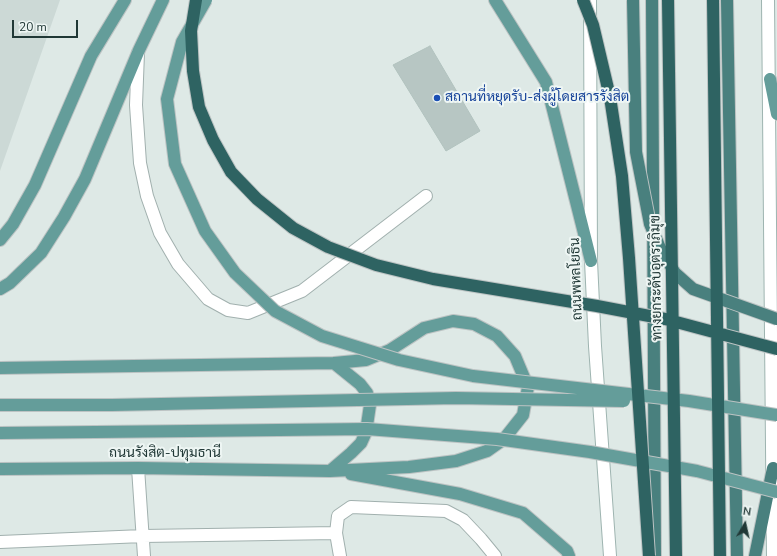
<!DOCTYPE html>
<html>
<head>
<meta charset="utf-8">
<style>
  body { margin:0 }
  #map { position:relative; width:777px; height:556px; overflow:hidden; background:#dee9e6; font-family:"Nunito Sans",sans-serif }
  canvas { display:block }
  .north { position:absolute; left:725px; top:504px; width:40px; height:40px; -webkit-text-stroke:3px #eef6f4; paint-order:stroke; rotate:9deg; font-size:11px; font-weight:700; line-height:16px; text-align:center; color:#203836 }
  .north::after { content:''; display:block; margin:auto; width:14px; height:18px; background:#203836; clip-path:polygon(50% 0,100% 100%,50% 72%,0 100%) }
  .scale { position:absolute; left:12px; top:20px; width:66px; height:18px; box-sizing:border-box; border:2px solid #203836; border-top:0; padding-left:5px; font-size:12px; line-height:14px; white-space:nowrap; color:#203836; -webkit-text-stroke:3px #eef6f4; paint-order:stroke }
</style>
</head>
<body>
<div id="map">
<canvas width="777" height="556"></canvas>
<div class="north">N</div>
<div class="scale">20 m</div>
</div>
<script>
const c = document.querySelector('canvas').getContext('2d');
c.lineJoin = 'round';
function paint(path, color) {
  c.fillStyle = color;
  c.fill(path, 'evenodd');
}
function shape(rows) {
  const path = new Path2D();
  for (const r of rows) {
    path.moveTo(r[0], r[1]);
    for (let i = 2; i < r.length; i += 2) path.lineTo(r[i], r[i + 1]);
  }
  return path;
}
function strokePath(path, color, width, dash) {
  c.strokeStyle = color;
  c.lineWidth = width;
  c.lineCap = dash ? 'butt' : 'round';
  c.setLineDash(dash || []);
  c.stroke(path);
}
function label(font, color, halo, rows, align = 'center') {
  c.font = font + ' "Nunito Sans",Sarabun,sans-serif';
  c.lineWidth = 4;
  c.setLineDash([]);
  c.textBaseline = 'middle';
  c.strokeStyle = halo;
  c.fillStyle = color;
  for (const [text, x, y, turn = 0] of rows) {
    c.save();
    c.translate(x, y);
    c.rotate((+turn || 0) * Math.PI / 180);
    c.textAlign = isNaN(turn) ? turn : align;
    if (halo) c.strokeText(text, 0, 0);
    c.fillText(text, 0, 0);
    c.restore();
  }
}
paint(shape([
  [0,0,60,0,0,171]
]), '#ccd9d6');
const building = shape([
  [430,46,480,131,446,151,393,65,430,46]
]);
paint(building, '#b7c6c3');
strokePath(building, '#b1c2be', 1);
const service = shape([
  [138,53,136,105,140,163,147,196,160,233,178,264,208,299,228,310,248,313,302,291,426,196]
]);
const minor = shape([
  [138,468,144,556],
  [336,533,340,556],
  [0,542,143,536,336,533,338,516,351,507,446,511,463,520,481,539,495,556]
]);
const secondary = shape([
  [590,0,591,261,595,346,610,556],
  [768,0,773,556]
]);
const primary = shape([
  [495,0,546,82,591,261],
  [770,79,777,114],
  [0,240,13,224,35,185,91,56,125,0],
  [0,289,10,283,41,253,64,217,85,179,139,50,163,0],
  [0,368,334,363,366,360,390,350,424,328,453,321,474,324,497,336,515,356,528,387,523,415,504,439,487,451,456,461,409,467,330,471,138,468,0,469],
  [0,433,190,431],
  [330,471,351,453,361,443,366,432,370,405,367,393,360,384,334,363],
  [351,474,460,494,523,513,567,551,569,556]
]);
const trunk = shape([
  [652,0,655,556],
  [727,0,737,556],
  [755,556,773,468]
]);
strokePath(service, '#a1b0ae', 14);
strokePath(minor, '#a1b0ae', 14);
strokePath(secondary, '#9eb4b0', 14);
strokePath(primary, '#bcc3c3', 14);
strokePath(trunk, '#bcc3c3', 14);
strokePath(service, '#fff', 12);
strokePath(minor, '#fff', 12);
strokePath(secondary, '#fff', 12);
strokePath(primary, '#649d9a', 12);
strokePath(trunk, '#49807e', 12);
const primaryBridge = shape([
  [206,0,182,42,167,99,175,164,205,231,235,273,275,311,322,336,399,360,473,376,689,401,777,415],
  [0,405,112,405,456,398,624,401],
  [190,431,367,429,497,439,590,452,697,471,777,492]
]);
const trunkBridge = shape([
  [633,0,636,152,650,224,660,248,675,273,693,289,777,319]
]);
const motorwayBridge = shape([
  [196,0,191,31,193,71,199,107,213,140,231,172,257,199,293,228,328,247,376,265,433,279,597,306,665,319,777,349],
  [583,0,593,25,610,97,622,176,629,258,649,556],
  [668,0,676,556],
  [713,0,720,556]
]);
strokePath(primaryBridge, '#bcc3c3', 14, []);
strokePath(trunkBridge, '#bcc3c3', 14, []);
strokePath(motorwayBridge, '#bcc3c3', 14, []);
strokePath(primaryBridge, '#649d9a', 12);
strokePath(trunkBridge, '#49807e', 12);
strokePath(motorwayBridge, '#2e6362', 12);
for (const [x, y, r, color] of [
  [437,98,4,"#1a4fb4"]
]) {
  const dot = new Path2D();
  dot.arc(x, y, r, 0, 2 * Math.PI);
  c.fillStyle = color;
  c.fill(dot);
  strokePath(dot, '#eef6f4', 1.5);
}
label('14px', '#164399', '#eef6f4', [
  ["สถานที่หยุดรับ-ส่งผู้โดยสารรังสิต",445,98]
], 'left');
label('14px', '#203836', '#eef6f4', [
  ["ทางยกระดับอุตราภิมุข",657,278,-91],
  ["ถนนพหลโยธิน",577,279,-92],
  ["ถนนรังสิต-ปทุมธานี",165,454]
]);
</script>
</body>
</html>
